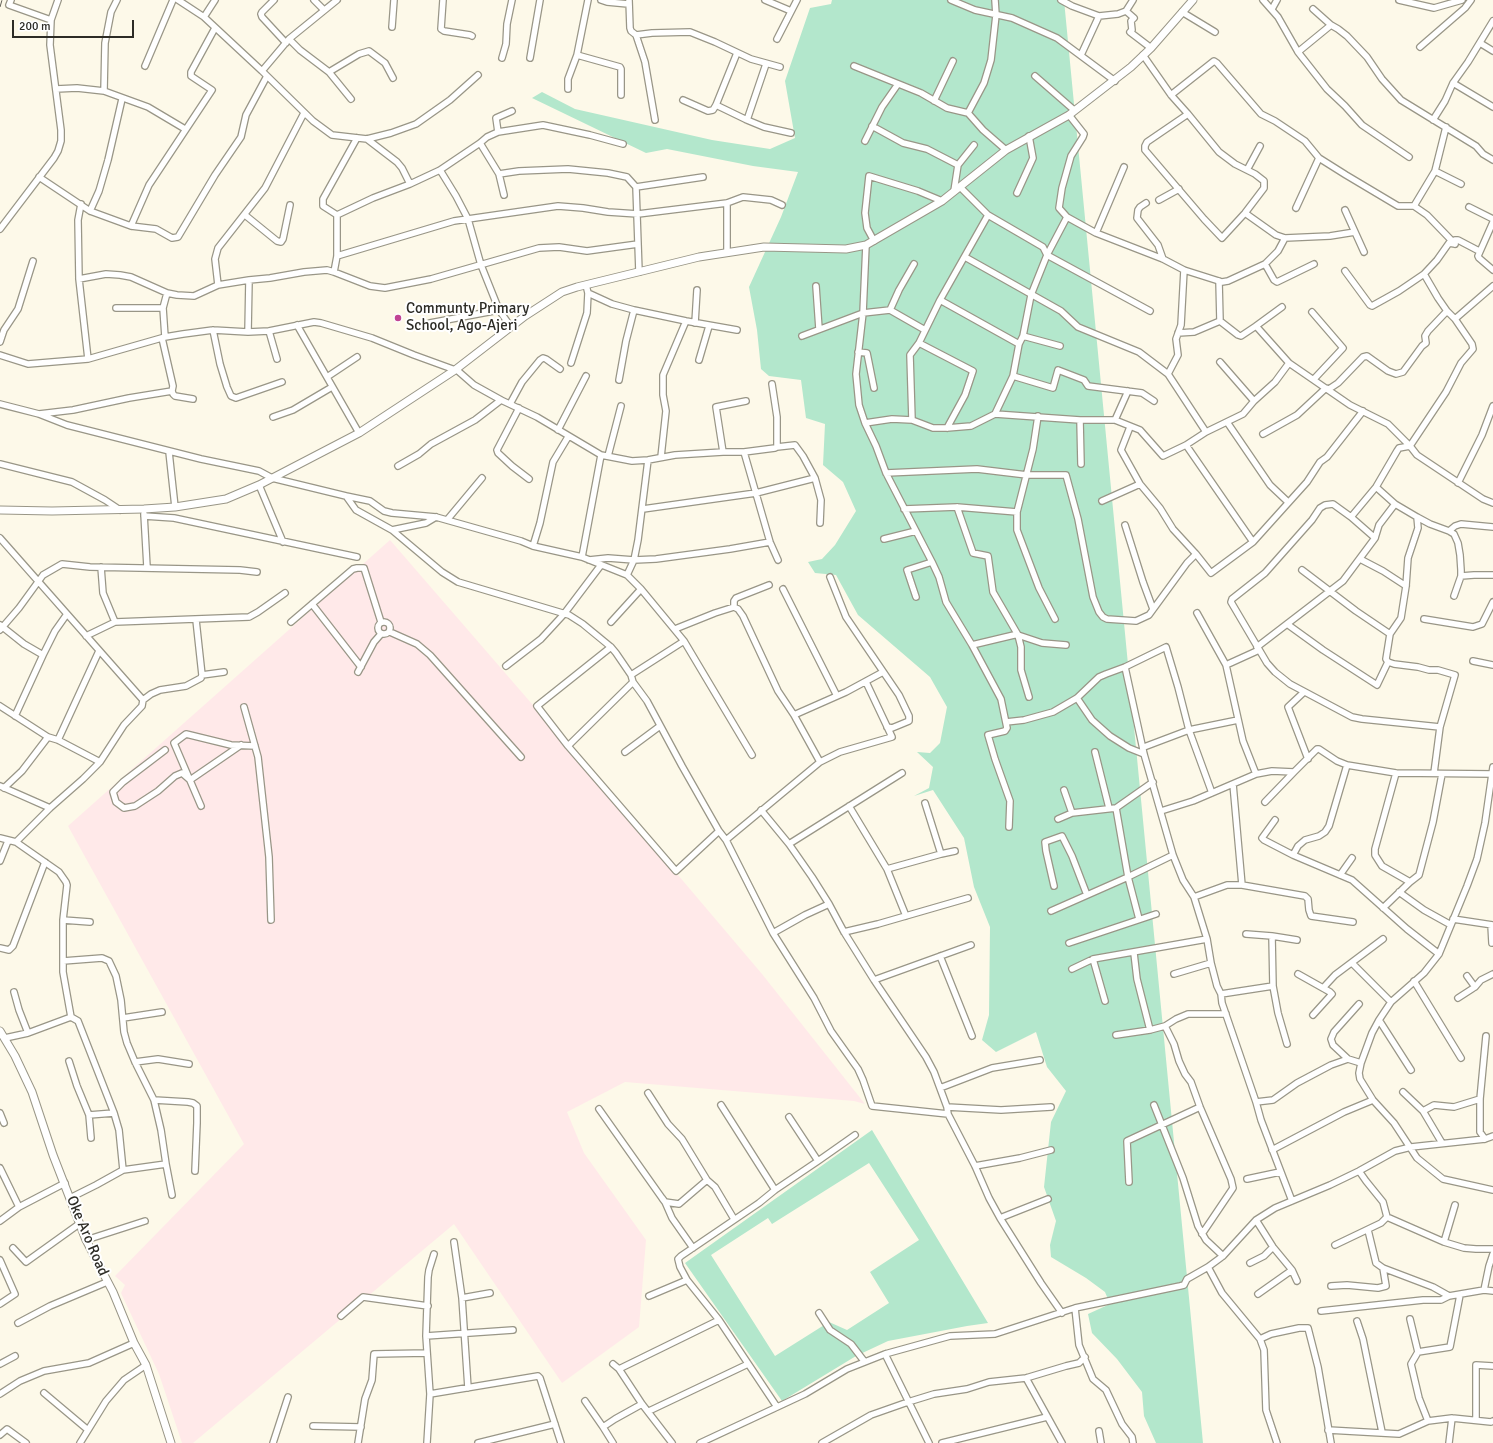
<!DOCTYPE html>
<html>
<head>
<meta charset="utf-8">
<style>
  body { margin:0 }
  #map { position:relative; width:1493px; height:1443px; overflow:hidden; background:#fdf9e9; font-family:Signika,sans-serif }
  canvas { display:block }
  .scale { position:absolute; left:12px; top:20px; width:122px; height:18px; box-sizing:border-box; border:2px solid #2d2c26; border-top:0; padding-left:5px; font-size:12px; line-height:14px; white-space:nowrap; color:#2d2c26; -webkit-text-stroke:3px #fff; paint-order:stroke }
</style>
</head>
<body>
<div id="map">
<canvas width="1493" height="1443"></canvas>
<div class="scale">200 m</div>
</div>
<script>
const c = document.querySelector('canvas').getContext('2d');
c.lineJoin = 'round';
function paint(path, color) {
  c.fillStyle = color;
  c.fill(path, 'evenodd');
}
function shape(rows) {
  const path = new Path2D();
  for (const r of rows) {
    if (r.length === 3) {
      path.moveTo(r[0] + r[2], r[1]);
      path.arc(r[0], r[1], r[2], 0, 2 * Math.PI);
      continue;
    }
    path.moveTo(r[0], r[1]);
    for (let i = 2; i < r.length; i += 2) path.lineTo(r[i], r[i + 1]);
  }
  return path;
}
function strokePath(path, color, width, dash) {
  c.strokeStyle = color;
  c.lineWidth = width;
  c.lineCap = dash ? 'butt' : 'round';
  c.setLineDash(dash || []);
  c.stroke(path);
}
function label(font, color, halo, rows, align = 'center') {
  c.font = font + ' Signika,sans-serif';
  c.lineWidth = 4;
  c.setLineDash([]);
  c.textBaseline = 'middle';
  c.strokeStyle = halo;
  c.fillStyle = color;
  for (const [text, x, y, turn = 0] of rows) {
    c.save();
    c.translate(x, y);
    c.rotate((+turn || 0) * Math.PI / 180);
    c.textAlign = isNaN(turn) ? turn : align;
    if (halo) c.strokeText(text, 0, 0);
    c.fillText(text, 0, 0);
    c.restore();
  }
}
paint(shape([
  [390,540,577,756,762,974,865,1104,854,1101,625,1082,567,1112,584,1153,646,1240,639,1327,562,1383,454,1224,193,1443,182,1443,159,1374,121,1293,125,1285,115,1276,244,1144,68,826]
]), '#ffe9e9');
paint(shape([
  [832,0,1064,0,1203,1443,1156,1443,1144,1416,1142,1392,1117,1359,1092,1333,1088,1314,1110,1304,1105,1292,1086,1278,1051,1257,1050,1245,1056,1221,1044,1187,1051,1122,1066,1091,1047,1067,1036,1032,996,1052,982,1040,989,1015,990,927,974,887,964,838,933,790,914,796,929,788,933,767,917,752,930,753,940,743,947,707,930,677,858,615,836,575,815,573,808,562,822,559,835,545,856,511,843,482,823,465,825,424,806,418,801,380,769,376,761,369,757,330,749,287,781,217,798,172,753,166,667,149,646,153,532,98,542,92,575,109,712,140,770,149,795,138,785,81,810,8,831,4],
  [872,1130,988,1323,967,1326,888,1341,856,1356,782,1401,685,1263],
  [869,1163,919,1240,870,1272,889,1303,847,1330,829,1322,775,1356,711,1255,768,1218,772,1224]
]), '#b3e7cc');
const minor = shape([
  [11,0,9,5,51,20],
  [178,0,204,17,262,71,313,121,332,135,367,139,391,133,416,124,450,100,478,75],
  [274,0,262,12,261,14,262,17,286,43],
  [314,0,324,10],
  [443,0,441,29,444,31,470,35,472,36],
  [601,0,607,2,628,4],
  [629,0,630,28,631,31,636,35,645,62,655,120],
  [765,0,791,11],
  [951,0,975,10,1012,18,1057,38,1115,81],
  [1061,0,1072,6,1099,16,1118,14,1126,11,1133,0],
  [1263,0,1278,17,1298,52,1327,89,1345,106,1362,125,1409,157],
  [1399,0,1434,8,1462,0],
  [1272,9,1277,0],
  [1313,9,1331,25],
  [1126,11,1134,18,1131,21,1132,30,1130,32,1151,48],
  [1182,12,1215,32],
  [204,17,215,0],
  [392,27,394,0],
  [636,35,652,33,690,32,715,42,751,59,780,67],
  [289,39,300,50,329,72,351,99],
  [777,39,797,0],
  [1480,43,1493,51],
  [1420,47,1465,8,1471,0],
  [1298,52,1331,25,1338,29,1347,36,1367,57,1382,79,1401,100,1476,146,1483,154,1493,160],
  [577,55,620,67,621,69,621,95],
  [1081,55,1099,16],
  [1143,55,1171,95,1188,114,1219,152,1235,164,1255,174,1264,181,1264,188,1245,213,1222,238,1204,219,1145,150,1145,146,1147,142,1188,114],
  [502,58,506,44,507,24,512,0],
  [530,58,540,0],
  [145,66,173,0],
  [854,66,921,93,947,108,968,113,984,83,991,60,996,15,995,0],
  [262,71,289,39,337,0],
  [329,72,359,54,369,51,385,63,393,78],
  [1035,76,1074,110],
  [1453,83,1493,107],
  [56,89,77,88,104,91,148,107,185,129],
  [568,89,568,79,577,55,588,0],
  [104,91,105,43,111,12,117,0],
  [1171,95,1214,61,1217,63,1261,114,1275,121,1305,141,1319,158,1346,175,1398,206,1414,206,1427,215,1455,244],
  [683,100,708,111,713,110,716,105,737,53],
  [934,101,953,61],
  [716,105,747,120,764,127,791,133],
  [968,113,983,130,1006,150],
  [747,120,766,64],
  [1433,120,1445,101,1453,83,1468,62,1493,21],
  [872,126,903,143,927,149,958,165],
  [498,132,496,118,512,111],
  [367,139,397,162,402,168,410,184],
  [865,141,882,107,898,84],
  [480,143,499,174,504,195],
  [440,170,456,196,468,219,481,265,499,310,511,327],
  [1247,170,1260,146],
  [1435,171,1461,184],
  [499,174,519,171,568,169,608,173,627,177,636,187,639,272],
  [39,177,90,211,131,226,156,229,172,238,178,237,215,175,241,137,246,115,267,76],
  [636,187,703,177],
  [960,187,988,215,1043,247,1047,255,1150,311],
  [954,191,958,165,974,145],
  [1017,193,1033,158,1029,136],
  [1159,200,1179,189],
  [1146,203,1140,207,1138,210,1137,218,1158,245,1163,259],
  [81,204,78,220,79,279,88,359],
  [1414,206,1435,171,1446,127],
  [1469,207,1493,219],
  [1296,208,1319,158],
  [1345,210,1364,252],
  [90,211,99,191,108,160,122,99],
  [1245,213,1276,235,1285,238,1330,236,1355,232],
  [245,215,277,241,281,242,283,239,290,205],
  [337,215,373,198,410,184,440,170,480,143,487,137,498,132,543,125,590,135,623,144],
  [1067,217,1059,208,1062,188,1071,156,1083,137,1084,134,1069,115],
  [1493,222,1478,256,1479,258,1493,270],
  [131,226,149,185,212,90,191,76,191,72,215,28],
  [0,229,54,158,58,151,61,141,61,130,50,45,51,20,58,0],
  [1096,233,1124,167],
  [874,241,867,228,865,213,869,176,918,191,942,201],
  [866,245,863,313,856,374,859,405,865,423,876,446,886,473,932,562,939,577,946,602,972,645,1001,699,1007,728,1005,731,988,735,995,759,1010,801,1009,827],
  [727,253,727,203],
  [337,256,454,221,558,206,583,208,608,212,638,214,727,203,743,197,771,200,782,205],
  [965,257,1061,311,1078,327,1139,352,1168,374,1206,432],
  [1265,264,1274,280,1277,282,1314,264],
  [1345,271,1370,305,1372,306,1399,291,1424,274,1437,260,1449,243,1455,244,1455,240,1458,240,1479,251],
  [334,272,337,256,337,215,323,206,323,199,357,138],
  [79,279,106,274,120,275,131,277,167,293,177,295,194,296,218,285,249,280,270,278,304,272,327,270,334,272,370,286,385,288,431,279,539,248,559,247,587,251,638,244],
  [1219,281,1220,321,1238,335,1241,336,1256,326,1289,363,1350,405,1388,424,1410,446,1417,455,1483,499,1493,503],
  [218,285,215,259,218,248,265,188,304,113],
  [816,286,819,329],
  [588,293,612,304,634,310,686,321,737,330],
  [940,300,1019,344],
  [116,308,163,308],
  [890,310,899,290,914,264],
  [1312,312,1343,348,1314,379],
  [1455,319,1493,286],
  [430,323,499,310],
  [695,323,697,290],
  [297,325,359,433],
  [1256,326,1282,307],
  [213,330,220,364,227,387,231,396,236,398,282,382],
  [269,331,277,359],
  [248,332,249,280],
  [1178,333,1194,332,1220,321],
  [802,336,863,313,890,310,925,330],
  [1023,336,1060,346],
  [165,337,163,308,167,293],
  [162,338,173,386,172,391],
  [0,342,4,330,18,309,33,261],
  [858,352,867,353,874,388],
  [0,355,28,364,88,359,165,337,183,334,213,330,248,332,269,331,314,322,321,323,372,338,414,355,458,371,474,385,501,400,537,417,601,455,632,461,648,460,675,455,723,452,744,452,775,448],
  [699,360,709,326],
  [1220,362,1254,401],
  [571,363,587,313,588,293,586,285],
  [1168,374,1178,355,1176,339,1181,325,1184,270],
  [1013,376,1053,388,1058,370,1084,380,1088,386,1142,393,1154,401],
  [327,377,357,357],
  [619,380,626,341,634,310],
  [772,384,777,417,777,447,795,445,803,456,815,478,821,500,820,523],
  [0,404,39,414,67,425,201,459,259,471,272,478,346,496,356,510,392,530,426,523,436,517],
  [510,404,522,382,540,360,543,358,546,359,560,369],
  [519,408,497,450,498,453,512,466,529,479],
  [39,414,73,410,129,398,172,391,173,394,175,396,193,399],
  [995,414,1013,376,1019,344,1023,336,1031,295,1047,255,1067,217,1096,233,1163,259,1184,270,1222,282,1228,281,1265,264,1278,251,1285,238],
  [1038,416,1033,449,1017,512,1017,530,1039,588,1055,619],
  [273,417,293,410,332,387],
  [912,420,910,355,919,343],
  [1080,420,1081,464],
  [1115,420,1128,391],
  [1227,422,1270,485,1288,502],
  [865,423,892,419,912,420,933,428,947,428,971,426,995,414,1080,420,1115,420,1140,430,1163,456,1186,445,1206,432,1243,414,1254,401,1275,382,1289,363],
  [947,428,965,395,973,371,919,343,940,300,988,215],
  [558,430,586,376],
  [1263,434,1297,415,1326,388,1329,389,1338,383,1363,357,1367,356,1388,371,1396,374,1403,372,1422,346,1426,343,1425,336,1428,331,1447,311],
  [1186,445,1253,542],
  [169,452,175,507],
  [723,452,716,407,746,401],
  [744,452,770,542,778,560],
  [608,456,621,406],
  [661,457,666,411,663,395,663,375,686,321],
  [0,464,72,482,105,500,120,510],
  [398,466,419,454,431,444,475,420,501,400],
  [886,473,977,469,1027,475,1066,475,1078,519,1093,597,1099,612,1103,617,1107,619,1136,621,1149,615,1187,563,1196,554,1173,529,1160,508,1140,484,1121,450,1130,427],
  [1458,483,1482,435,1493,406],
  [259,485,283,542],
  [1376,487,1395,504,1417,517,1430,524,1449,531,1454,534,1458,543,1460,555,1461,570,1461,576,1474,575,1493,575],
  [346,496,370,501,384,511,392,513,436,517,521,541,533,546,582,557,627,575,641,589,684,641,752,755],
  [1102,501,1140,484],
  [957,507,973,553,988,556,993,592,1018,635,1021,647,1021,670,1029,697],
  [643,509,756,493,815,478],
  [904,509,957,507,1017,512],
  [144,514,147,567],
  [144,516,174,518,357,557],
  [1351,517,1376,487,1397,451,1399,448,1410,446,1446,392,1461,363,1473,349,1472,344,1455,319,1447,311,1438,298,1424,274],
  [1417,517,1418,528,1408,558,1406,586,1401,618,1390,634,1386,659,1388,662,1394,664,1418,667,1429,670,1438,670,1455,675,1440,727,1434,773],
  [447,520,482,478],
  [1125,525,1143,582,1153,609],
  [392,530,442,572,458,582,569,615,583,624,611,647,616,653,631,675,633,682,647,701,682,766,719,831,726,840,773,933,814,998,831,1031,858,1069,863,1080,872,1106,948,1114],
  [1449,531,1455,526,1461,524,1493,527],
  [0,538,143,700],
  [1375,538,1351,517,1333,504,1325,505,1320,508,1312,520,1265,573,1232,599,1231,602,1267,663,1275,672,1290,684,1352,717,1362,719,1440,727],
  [884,539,916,531],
  [533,546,540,523,553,462,568,437],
  [1196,554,1211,573,1253,542,1307,482,1320,462,1327,457,1363,411],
  [582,557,601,455],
  [1360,559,1383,571,1406,586],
  [589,560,608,558,634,560,656,559,730,549,770,542],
  [101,567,103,593,115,622],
  [1302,570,1356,611,1390,634],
  [627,575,634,560,638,540,648,460],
  [830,577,846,617,899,695,909,716,909,721,892,728,887,727],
  [783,589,837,696],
  [1454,596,1461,576],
  [916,597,907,570,932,562],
  [312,604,361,667],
  [734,607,734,601,736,598,769,585],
  [1197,613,1226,665,1243,741,1256,774],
  [1424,619,1473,627,1482,624,1493,602],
  [196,620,202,675],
  [384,628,6],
  [291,622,353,569,357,568,364,568,381,622],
  [611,622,641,589],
  [1287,624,1323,650,1377,685,1388,662],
  [0,625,24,644,43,655],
  [675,629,715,613,734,607,738,609,743,616,778,691,794,715,820,762],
  [0,630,19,608,43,575,62,564,90,567,240,570,257,572],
  [390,632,417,644,430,655,521,757],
  [86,636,115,622,249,617,258,612,285,593],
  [972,645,1014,635,1018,635,1042,643,1066,645],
  [611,647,537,706,568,746,676,871,719,831],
  [1257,647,1343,581,1375,538,1379,525,1395,504],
  [1473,661,1493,665],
  [1226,665,1259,650],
  [506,666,541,639,564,614,601,565],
  [1125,667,1144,754,1173,855,1183,880,1194,897,1207,939,1211,963,1217,986,1221,994,1222,1003,1256,1102,1261,1120,1292,1201],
  [358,672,374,642,381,634],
  [631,675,684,641],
  [1304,692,1288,707,1308,759],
  [1077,698,1092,720,1110,736,1129,748,1144,754],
  [0,706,48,737,58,740,100,762],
  [244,707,258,757,269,857,271,920],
  [794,715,846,692,883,672],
  [15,716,43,655,55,631,67,614],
  [1006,722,1024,720,1053,712,1077,698,1099,677,1106,674,1125,667,1166,647,1178,687,1189,730,1212,793],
  [58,740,99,651],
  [568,746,633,682],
  [1144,747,1189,730,1238,720],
  [165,750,123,782,113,792,116,802,124,808,135,806,158,791,175,776,182,773,190,780,241,745],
  [625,752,660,726],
  [1095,752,1109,808],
  [1493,767,1485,823,1477,859,1467,886,1439,954,1424,973,1391,1002,1379,1020,1372,1033,1361,1063,1359,1073,1360,1079,1373,1100,1394,1123,1417,1158,1443,1179,1493,1190],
  [1396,773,1375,849,1375,855,1382,866,1410,882,1419,875,1433,822,1442,774],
  [1233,784,1242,885],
  [0,786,50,808],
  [4,788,22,771,48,737],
  [1064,790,1072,813],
  [1265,802,1294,772],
  [925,803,941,854],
  [201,806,174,743,186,734,231,745,255,746],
  [849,806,887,869,906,916],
  [1116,808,1128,877,1139,919],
  [761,810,789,844,812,877,829,904,844,932,874,980,926,1057,934,1072,947,1107,948,1114,975,1166,989,1198,1000,1218,1041,1283,1062,1313],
  [1161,811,1193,801,1256,774,1272,771,1294,772,1317,749,1319,749,1337,761,1347,765,1396,773,1493,774],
  [1058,819,1072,813,1116,808,1153,782],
  [1275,820,1262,838,1264,840,1293,855,1352,880,1407,929,1439,954],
  [0,838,16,842,59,872,66,882,67,885,63,920,63,972,71,1017,78,1021,114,1113,119,1130,123,1170,96,1185,70,1198],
  [726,840,820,762,840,752,892,737,866,682],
  [16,842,50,808,83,779,100,762,124,725,142,706,143,700,151,694,160,690,186,686,201,678,202,675,224,672],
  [789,844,902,773],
  [1293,855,1298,846,1305,840,1319,836,1325,832,1329,826,1347,765],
  [0,861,8,841],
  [887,869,941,854,955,851],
  [1340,875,1352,858],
  [1054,886,1046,851,1045,842,1062,836,1072,856,1087,895],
  [1399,892,1424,910,1451,925],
  [1194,897,1227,885,1242,885,1305,896,1308,899,1309,910,1311,916,1353,922],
  [1383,908,1410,882],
  [1051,911,1128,877,1173,855],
  [1453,919,1493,925],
  [63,920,90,922],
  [1491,925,1492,943],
  [844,932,878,924,968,898],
  [773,933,805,915,829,904],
  [1246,934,1272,936,1273,986,1278,1013,1287,1044],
  [1272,936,1297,940],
  [1069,943,1156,914],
  [0,948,9,950,13,946,45,862],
  [1134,953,1137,979,1150,1030],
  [940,956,972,1036],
  [1093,959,1105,1001],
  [63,961,102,958,109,961,116,976,121,1000,124,1032,127,1043,135,1062,154,1100,161,1130,166,1164,172,1195],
  [1352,963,1391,1002],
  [1072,969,1093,959,1207,939],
  [1174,974,1211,963],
  [1298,974,1330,992,1332,994,1313,1015],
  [1467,976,1475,987],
  [874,980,971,945],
  [1414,981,1461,1058],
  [1323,988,1335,975,1383,939],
  [14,992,19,1010,28,1033],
  [1221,994,1273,986],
  [1458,998,1475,987,1481,980,1493,974],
  [123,1018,162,1012],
  [1379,1020,1411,1070],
  [1165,1026,1174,1044,1179,1061,1185,1074,1191,1082,1200,1107,1231,1179,1233,1188,1202,1234],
  [1116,1035,1150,1030,1165,1026,1176,1019,1188,1014,1226,1014],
  [5,1038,28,1033,71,1017],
  [1348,1059,1333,1045,1331,1039,1334,1032,1359,1004],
  [69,1061,77,1086,89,1115,91,1138],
  [135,1062,158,1059,189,1064],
  [940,1088,992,1068,1040,1060],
  [1403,1092,1423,1111,1442,1143],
  [648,1093,668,1124,682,1139,707,1180,715,1187,734,1219],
  [154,1100,188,1102,193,1103,197,1106,197,1123,195,1171],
  [1256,1102,1273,1100,1297,1083,1331,1065,1348,1059,1361,1063],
  [721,1105,775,1190],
  [1154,1105,1183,1178,1198,1226,1206,1240,1223,1256],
  [947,1107,1001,1110,1051,1107],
  [599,1109,662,1198,665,1202,679,1204,707,1180],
  [1423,1111,1434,1105,1454,1107,1480,1099],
  [0,1113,4,1123],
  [89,1115,114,1113],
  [789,1117,818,1161],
  [1485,1139,1480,1132,1480,1099,1486,1036],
  [1272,1150,1344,1112,1373,1100],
  [975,1166,1020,1158,1051,1150],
  [0,1168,19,1207],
  [123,1170,166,1164],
  [1359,1171,1366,1181,1383,1202,1387,1217],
  [1247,1179,1280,1172],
  [1129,1182,1127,1141,1200,1107],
  [665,1202,672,1218,693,1248],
  [1000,1218,1048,1199],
  [1256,1220,1273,1247,1292,1270,1297,1281],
  [0,1221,19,1207,65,1183],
  [1368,1230,1376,1263,1383,1268,1433,1287,1449,1296],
  [86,1240,145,1221],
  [454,1242,462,1298,468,1388],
  [1444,1242,1455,1205],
  [1335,1245,1381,1223,1387,1217,1444,1242,1464,1248,1476,1249,1493,1249],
  [13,1248,26,1262,79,1224],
  [0,1260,15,1294,0,1304],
  [1250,1263,1264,1256,1273,1247],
  [1208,1267,1222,1293,1260,1339,1264,1350,1266,1410,1277,1443],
  [1331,1286,1347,1285,1378,1288,1386,1286,1383,1268],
  [1484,1290,1489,1266,1493,1254],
  [1258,1294,1292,1270],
  [649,1296,687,1280],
  [462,1298,490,1293],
  [1075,1308,1079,1345,1093,1379,1106,1390,1122,1424,1132,1437,1133,1443],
  [1321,1311,1423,1300,1441,1300,1449,1296,1484,1290,1493,1291],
  [819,1313,830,1330,851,1344,864,1361],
  [341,1316,363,1297,428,1306],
  [1410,1319,1418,1352,1411,1364,1419,1398,1428,1421],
  [1357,1321,1363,1339,1382,1432],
  [18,1323,50,1306,107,1282],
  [426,1336,513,1330],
  [1260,1339,1271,1334,1299,1328,1308,1328,1318,1367,1331,1443],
  [1418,1352,1450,1347,1460,1295],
  [885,1354,929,1443],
  [0,1364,15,1356],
  [613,1364,619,1369,642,1404,672,1443],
  [619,1369,719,1320],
  [1026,1378,1062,1443],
  [44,1393,88,1430],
  [0,1394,20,1381,44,1371,89,1363,134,1343],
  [430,1394,538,1376,540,1378,561,1443],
  [585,1401,603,1427],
  [777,1407,719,1320,687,1280,680,1267,678,1259,681,1256,759,1203,775,1190,818,1161,855,1135],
  [649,1411,748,1364],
  [1476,1420,1476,1365,1493,1366],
  [313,1426,361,1427],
  [1328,1430,1399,1434,1428,1421,1452,1418,1491,1422,1493,1421],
  [1099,1431,1101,1443],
  [0,1435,7,1429,26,1443],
  [80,1443,106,1401,124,1380,146,1365],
  [273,1443,288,1397],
  [358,1443,365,1399,372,1380,374,1354,427,1353],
  [427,1443,430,1394,426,1336,428,1277,429,1270,434,1254],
  [478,1443,555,1424],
  [613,1443,603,1427,615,1419,642,1404],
  [700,1443,805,1394,847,1369,885,1354,950,1336,995,1334,1075,1308,1180,1286,1184,1285,1187,1279,1208,1267,1223,1256,1256,1220,1275,1208,1330,1185,1359,1171,1395,1151,1411,1147,1485,1139,1493,1136],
  [822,1443,871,1415,908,1402,934,1394,967,1389,989,1382,1026,1378,1066,1366,1079,1363,1085,1357],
  [942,1443,1047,1417],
  [1449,1443,1452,1418]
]);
const major = shape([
  [0,510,52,511,144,509,175,507,226,499,259,485,359,433,455,370,525,316,562,292,577,287,699,257,764,247,846,249,866,245,942,201,1006,150,1069,115,1131,67,1151,48,1193,0],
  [0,1031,15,1056,32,1092,53,1155,86,1240,113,1292,134,1343,146,1365,171,1443]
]);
strokePath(minor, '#999687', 8);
strokePath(major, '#999687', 9);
strokePath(minor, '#fff', 5.5);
strokePath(major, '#fff', 7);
strokePath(shape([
  [0,7,2,0]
]), '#636158', 1, [7, 7]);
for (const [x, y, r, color] of [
  [398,318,4,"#c14494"]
]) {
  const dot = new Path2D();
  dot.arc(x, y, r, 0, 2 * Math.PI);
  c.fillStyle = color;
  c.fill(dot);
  strokePath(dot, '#fff', 1.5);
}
label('15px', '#2d2c26', '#fff', [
  ["Communty Primary",406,309],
  ["School, Ago-Ajeri",406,326]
], 'left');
label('15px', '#2d2c26', '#fff', [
  ["Oke Aro Road",87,1236,67]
]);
</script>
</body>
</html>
